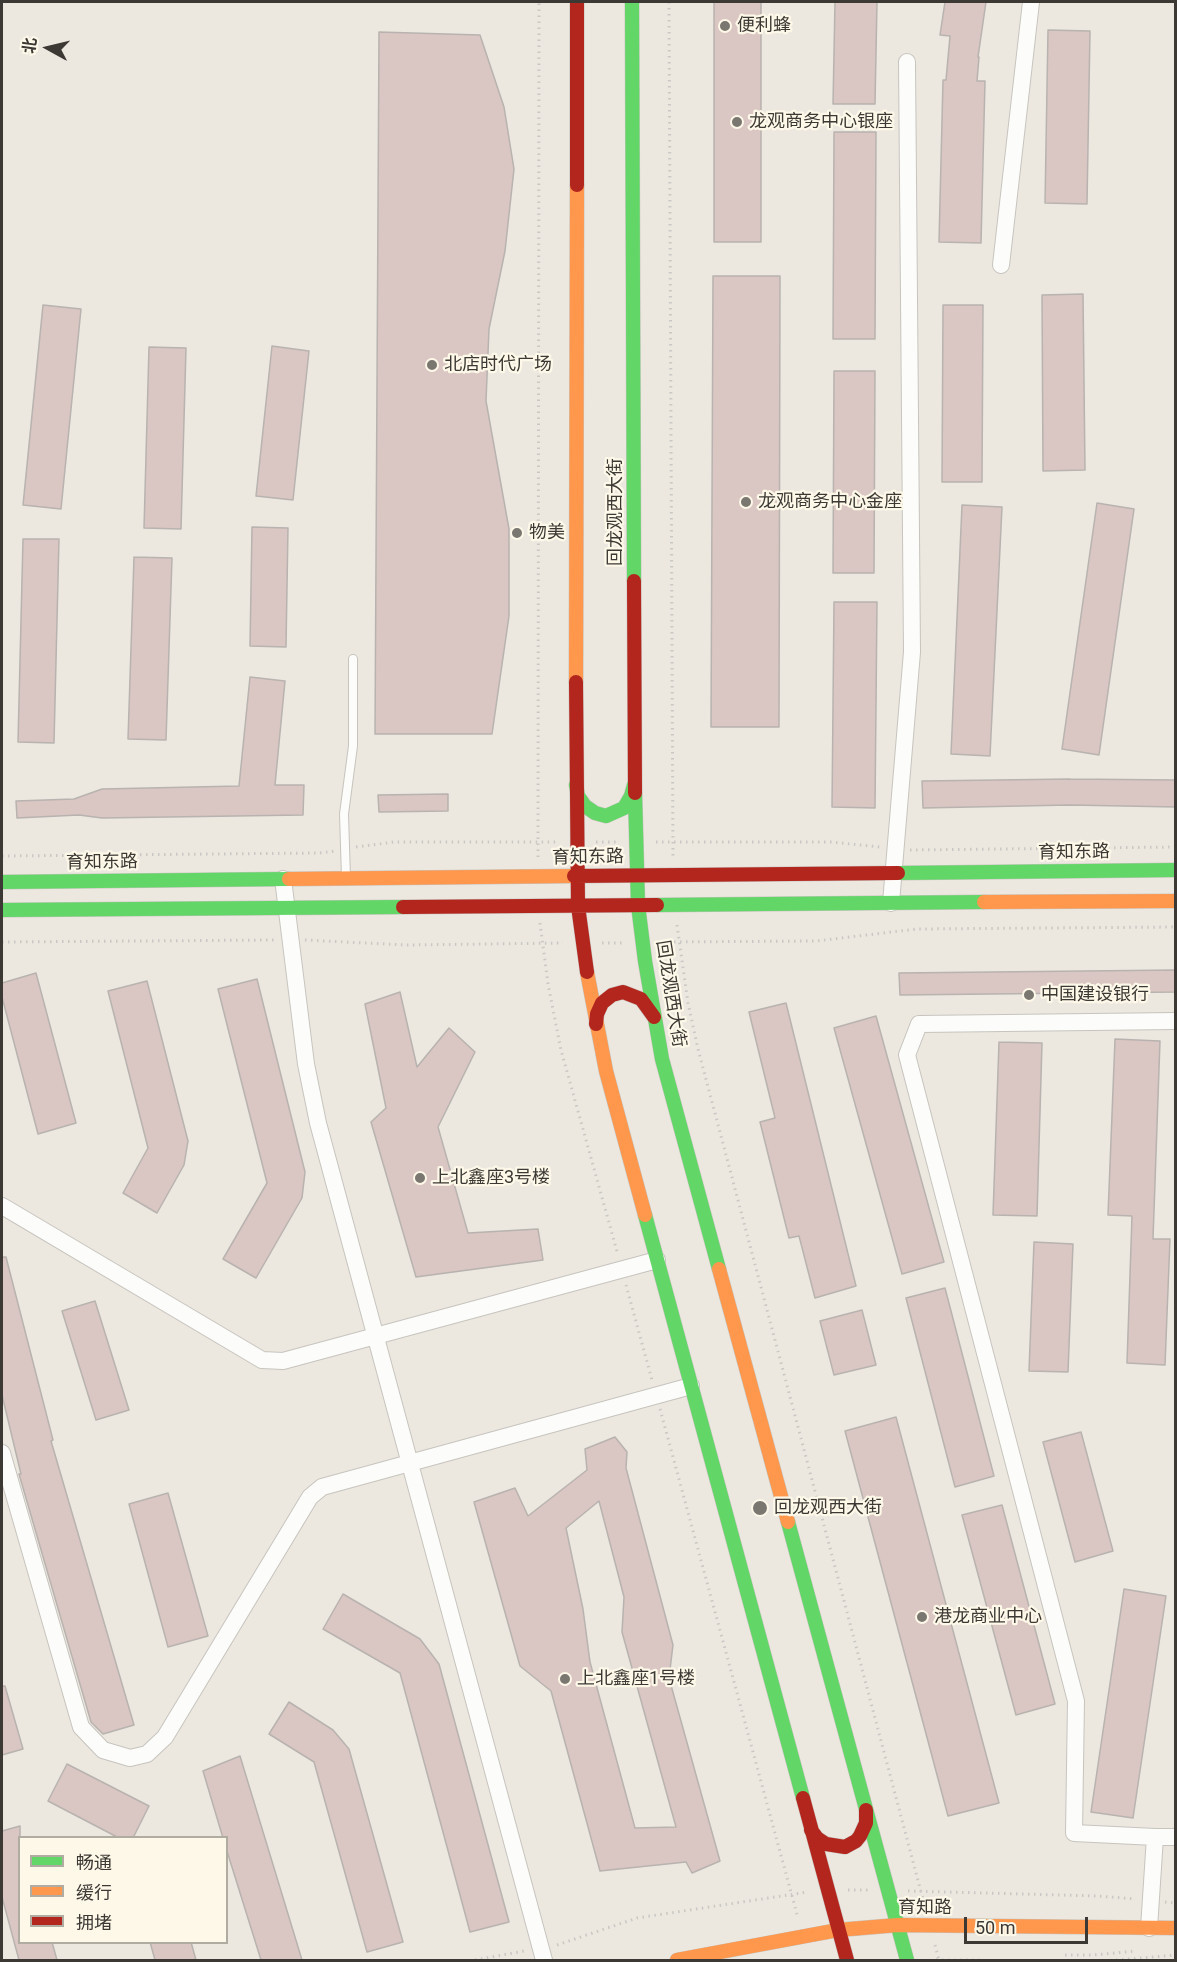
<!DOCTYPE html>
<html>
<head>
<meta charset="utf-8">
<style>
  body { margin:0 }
  #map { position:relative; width:1177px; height:1962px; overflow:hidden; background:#ece8e0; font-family:Roboto,"Noto Sans SC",sans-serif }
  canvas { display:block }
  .frame { position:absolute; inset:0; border:3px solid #3c3934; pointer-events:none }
  .legend { position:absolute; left:18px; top:1836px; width:210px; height:108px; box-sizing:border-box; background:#fef8e9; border:2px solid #b0aca1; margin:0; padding:8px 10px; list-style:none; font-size:18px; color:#3c3934 }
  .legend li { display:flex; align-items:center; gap:12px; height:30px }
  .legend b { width:30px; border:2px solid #b0aca1 }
  .north { position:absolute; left:18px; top:18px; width:60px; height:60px; -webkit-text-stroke:4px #fef8e9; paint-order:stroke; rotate:278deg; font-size:16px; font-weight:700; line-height:24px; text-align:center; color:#3c3934 }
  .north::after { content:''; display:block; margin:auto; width:21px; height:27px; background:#3c3934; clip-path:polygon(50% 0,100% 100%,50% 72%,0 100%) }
  .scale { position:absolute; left:964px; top:1917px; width:124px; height:27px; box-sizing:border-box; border:3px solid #3c3934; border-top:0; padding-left:8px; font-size:18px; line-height:21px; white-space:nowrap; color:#3c3934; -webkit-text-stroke:4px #fef8e9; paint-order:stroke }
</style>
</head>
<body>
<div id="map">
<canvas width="1177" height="1962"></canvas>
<div class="frame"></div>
<ul class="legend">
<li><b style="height:8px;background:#63d668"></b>畅通</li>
<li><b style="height:8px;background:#ff974d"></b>缓行</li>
<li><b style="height:8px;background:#b3261e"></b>拥堵</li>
</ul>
<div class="north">北</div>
<div class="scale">50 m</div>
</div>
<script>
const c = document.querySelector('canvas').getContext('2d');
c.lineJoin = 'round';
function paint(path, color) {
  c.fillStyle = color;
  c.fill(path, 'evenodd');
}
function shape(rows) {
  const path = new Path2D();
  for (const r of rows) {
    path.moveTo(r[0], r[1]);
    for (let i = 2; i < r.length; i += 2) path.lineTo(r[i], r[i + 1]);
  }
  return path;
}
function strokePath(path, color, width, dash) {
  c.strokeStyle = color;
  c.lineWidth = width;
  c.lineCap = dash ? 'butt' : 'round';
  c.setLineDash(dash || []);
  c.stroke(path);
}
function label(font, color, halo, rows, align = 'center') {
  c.font = font + ' Roboto,"Noto Sans SC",sans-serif';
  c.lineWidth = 4.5;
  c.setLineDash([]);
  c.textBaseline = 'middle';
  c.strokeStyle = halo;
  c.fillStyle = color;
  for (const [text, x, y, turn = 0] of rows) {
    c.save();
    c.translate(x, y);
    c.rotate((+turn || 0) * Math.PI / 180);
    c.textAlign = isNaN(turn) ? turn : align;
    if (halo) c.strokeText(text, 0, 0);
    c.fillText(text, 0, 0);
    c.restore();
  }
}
const building = shape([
  [714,2,761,2,761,242,714,242,714,2],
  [835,2,877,2,875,104,833,104,835,2],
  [945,2,986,2,978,57,979,57,977,81,985,81,981,243,939,242,943,80,946,80,950,36,940,35,945,2],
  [1048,30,1090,31,1087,204,1045,203,1048,30],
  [379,32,480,35,504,107,514,169,505,251,489,329,486,401,509,529,509,616,492,734,375,734,379,32],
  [834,132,876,132,875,339,833,339,834,132],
  [713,276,780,276,779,727,711,727,713,276],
  [1083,294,1085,470,1043,471,1042,295,1083,294],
  [43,305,81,309,61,509,23,505,43,305],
  [943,305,983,305,982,482,942,482,943,305],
  [272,346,309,351,293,500,256,496,272,346],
  [149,347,186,348,181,529,144,528,149,347],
  [834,371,875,371,874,573,833,573,834,371],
  [1097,503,1134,509,1099,755,1062,749,1097,503],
  [962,505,1002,507,990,756,951,754,962,505],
  [252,527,288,528,286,647,250,646,252,527],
  [23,539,59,539,54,743,18,742,23,539],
  [134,557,172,558,166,740,128,739,134,557],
  [834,602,877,602,875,808,832,807,834,602],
  [250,677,285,681,275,785,304,785,303,815,102,818,79,815,17,818,16,801,74,799,102,789,239,786,250,677],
  [1070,779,1176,780,1176,807,1070,805,923,808,922,781,1070,779],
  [448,794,448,811,379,812,378,795,448,794],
  [1176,970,1176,992,900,995,899,973,1176,970],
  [36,973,76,1123,38,1134,2,997,2,983,36,973],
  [257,979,305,1172,302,1198,256,1278,223,1259,267,1183,218,989,257,979],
  [147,981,188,1141,184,1165,157,1213,123,1193,148,1148,108,991,147,981],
  [400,992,417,1067,449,1028,475,1052,438,1127,468,1233,538,1229,543,1260,416,1277,371,1122,386,1108,365,1004,400,992],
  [786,1003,856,1286,815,1298,799,1236,789,1238,760,1122,775,1118,749,1012,786,1003],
  [876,1016,944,1262,902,1274,834,1028,876,1016],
  [1115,1039,1160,1041,1153,1239,1170,1239,1165,1365,1127,1363,1132,1216,1108,1215,1115,1039],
  [999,1042,1042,1043,1037,1216,993,1215,999,1042],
  [1034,1242,1073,1244,1068,1372,1029,1371,1034,1242],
  [2,1257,6,1257,53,1440,51,1441,134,1725,103,1734,91,1722,19,1474,21,1474,2,1395,2,1257],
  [945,1288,994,1476,955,1487,906,1298,945,1288],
  [95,1301,129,1410,96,1420,62,1311,95,1301],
  [862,1310,876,1365,834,1375,820,1321,862,1310],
  [896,1417,999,1803,948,1816,845,1431,896,1417],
  [1081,1432,1113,1551,1075,1562,1043,1442,1081,1432],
  [615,1437,627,1452,626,1468,673,1645,669,1678,720,1861,692,1873,686,1862,600,1871,551,1691,520,1666,474,1502,515,1488,528,1516,587,1470,585,1449,615,1437],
  [599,1501,624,1597,622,1632,676,1827,635,1828,590,1662,583,1609,566,1528,599,1501],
  [168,1493,208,1636,168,1647,129,1504,168,1493],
  [1002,1505,1055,1704,1016,1715,962,1515,1002,1505],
  [1124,1589,1166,1596,1133,1818,1091,1812,1124,1589],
  [343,1594,420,1639,439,1664,509,1922,470,1932,400,1673,323,1629,343,1594],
  [2,1686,5,1686,23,1749,2,1755,2,1686],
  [289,1702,333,1730,349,1749,403,1942,367,1952,314,1762,269,1734,289,1702],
  [240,1756,302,1960,261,1960,226,1848,226,1838,223,1838,203,1771,240,1756],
  [67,1764,149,1806,133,1838,119,1838,48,1801,67,1764],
  [20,1826,20,1942,52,1942,57,1960,19,1960,2,1897,2,1831,20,1826],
  [150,1942,191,1942,196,1960,155,1960,150,1942]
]);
paint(building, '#dac6c2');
strokePath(building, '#b8b3af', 1.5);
const lane = shape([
  [346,878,344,814,353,746,353,659]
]);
const street = shape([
  [1001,265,1031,2],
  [283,879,306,1064,318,1123,544,1960],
  [891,903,912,652,907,62],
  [2,1206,262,1360,283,1361,657,1260],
  [2,1453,81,1727,103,1750,130,1758,147,1754,165,1737,310,1497,322,1487,691,1386],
  [1155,1837,1074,1833,1076,1701,907,1055,919,1024,1176,1021],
  [1149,1928,1155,1837,1176,1837]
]);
const fast = shape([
  [632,2,634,581],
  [576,785,578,796,585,806,595,813,606,816,624,808,631,796,634,785],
  [635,793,638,905,645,961,662,1059,719,1269],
  [898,873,1176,870],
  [2,882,289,879],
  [657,905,984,902],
  [2,910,403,907],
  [645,1215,803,1798],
  [788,1522,907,1960]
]);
const slow = shape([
  [576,682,577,185],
  [289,879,574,876],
  [984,902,1176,901],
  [587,972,606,1071,645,1215],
  [719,1269,788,1522],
  [677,1960,838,1930,898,1925,1176,1928]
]);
const jam = shape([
  [577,185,577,2],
  [634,581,635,793],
  [576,682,578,906,587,972],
  [574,876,898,873],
  [403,907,657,905],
  [596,1024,597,1014,602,1003,612,995,623,992,641,999,654,1017],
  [803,1798,847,1960],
  [811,1830,817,1838,826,1844,845,1847,856,1841,860,1836,866,1823,866,1810]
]);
strokePath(lane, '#c7c4be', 10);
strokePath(street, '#c7c4be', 18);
strokePath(fast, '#c7c4be', 15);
strokePath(slow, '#c7c4be', 15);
strokePath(jam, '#c7c4be', 15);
strokePath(shape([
  [669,2,673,858],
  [596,842,616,842],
  [656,842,831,842,880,847],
  [356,847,394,842,556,842],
  [910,850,1176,847],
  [2,856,319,853,335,851],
  [538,857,539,2],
  [540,923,548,984,561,1050,618,1255],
  [677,925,688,1003,698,1049,925,1907],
  [305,940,406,945,563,943],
  [2,942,275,940],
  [662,942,816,941,917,929,1176,927],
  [602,943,623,943],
  [626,1285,652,1380],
  [660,1409,798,1918],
  [848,1890,868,1890],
  [908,1891,1098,1896,1135,1899],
  [1165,1902,1176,1903],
  [557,1945,637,1918,808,1892],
  [935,1945,939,1960],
  [1065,1955,1093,1955,1136,1951],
  [475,1960,524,1951],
  [936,1960,983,1960],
  [1116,1960,1176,1955]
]), '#cac8c4', 3, [1.5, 4.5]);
strokePath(lane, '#fcfcfa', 8);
strokePath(street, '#fcfcfa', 16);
strokePath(fast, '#63d668', 14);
strokePath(slow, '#ff974d', 14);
strokePath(jam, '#b3261e', 14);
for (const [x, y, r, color] of [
  [725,26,6,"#7a7670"],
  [737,122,6,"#7a7670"],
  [432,365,6,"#7a7670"],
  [746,502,6,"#7a7670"],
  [517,533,6,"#7a7670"],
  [1029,995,6,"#7a7670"],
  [420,1178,6,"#7a7670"],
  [760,1508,8,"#7a7670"],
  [922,1617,6,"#7a7670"],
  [565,1679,6,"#7a7670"]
]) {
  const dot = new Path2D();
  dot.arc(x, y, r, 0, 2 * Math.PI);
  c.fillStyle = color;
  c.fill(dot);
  strokePath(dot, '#fef8e9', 2);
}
label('18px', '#3c3934', '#fef8e9', [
  ["便利蜂",737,26],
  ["龙观商务中心银座",749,122],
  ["北店时代广场",444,365],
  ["龙观商务中心金座",758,502],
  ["物美",529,533],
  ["中国建设银行",1041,995],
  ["上北鑫座3号楼",432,1178],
  ["回龙观西大街",774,1508],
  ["港龙商业中心",934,1617],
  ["上北鑫座1号楼",577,1679]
], 'left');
label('18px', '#3c3934', '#fef8e9', [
  ["回龙观西大街",616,512,-90],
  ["育知东路",1074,853,-1],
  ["育知东路",588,858,-1],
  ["育知东路",102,863,-1],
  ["回龙观西大街",670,994,81],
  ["育知路",925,1908]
]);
</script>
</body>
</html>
